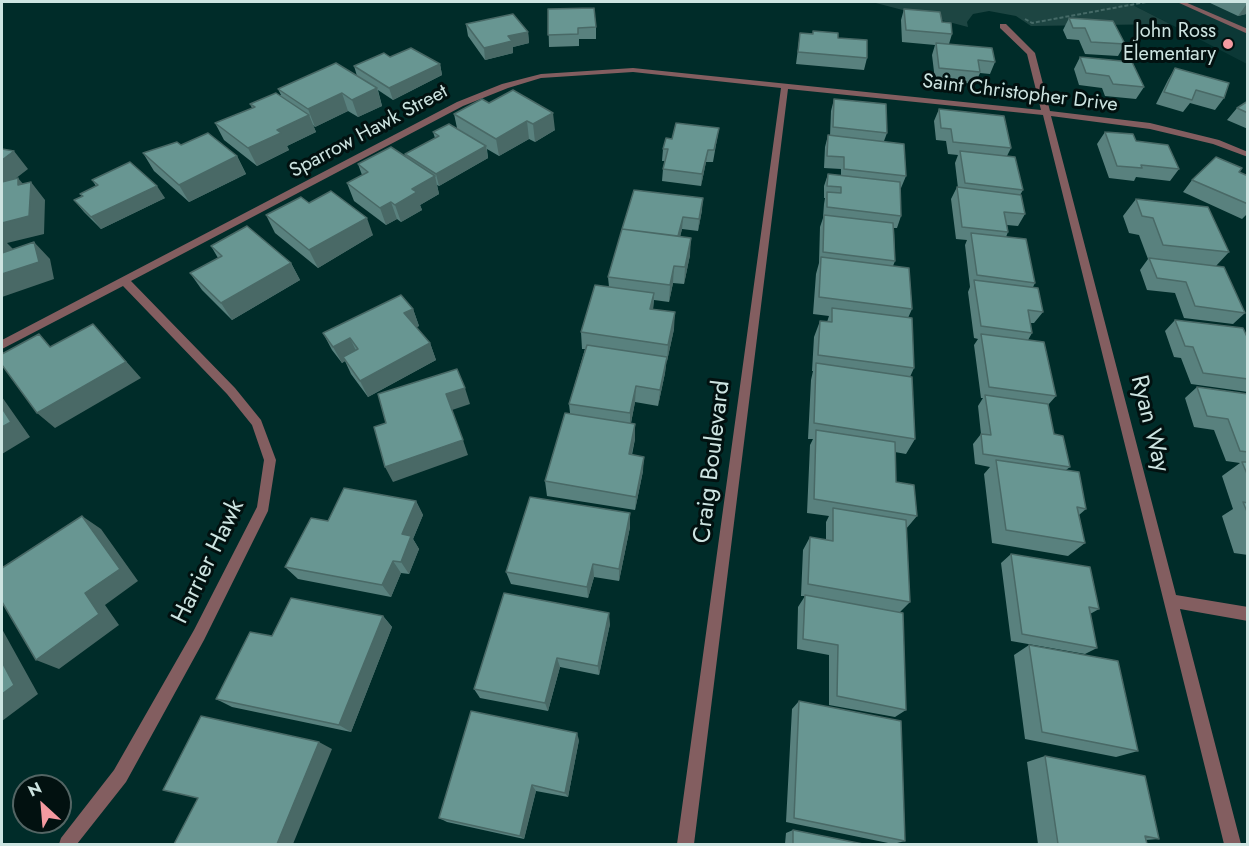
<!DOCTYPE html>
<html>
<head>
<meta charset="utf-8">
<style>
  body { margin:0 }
  #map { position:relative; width:1249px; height:846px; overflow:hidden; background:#002c29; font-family:Jost,sans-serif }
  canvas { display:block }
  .frame { position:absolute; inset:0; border:3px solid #cde4e1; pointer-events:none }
  .north { position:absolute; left:12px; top:774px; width:60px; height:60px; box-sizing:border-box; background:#021110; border:2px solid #536564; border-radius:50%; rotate:334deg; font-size:16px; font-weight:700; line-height:24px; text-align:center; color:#cde4e1 }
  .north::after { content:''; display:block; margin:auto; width:21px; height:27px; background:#f49aa0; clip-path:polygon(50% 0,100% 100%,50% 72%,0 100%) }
</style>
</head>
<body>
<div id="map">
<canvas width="1249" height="846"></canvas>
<div class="frame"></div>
<div class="north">N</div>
</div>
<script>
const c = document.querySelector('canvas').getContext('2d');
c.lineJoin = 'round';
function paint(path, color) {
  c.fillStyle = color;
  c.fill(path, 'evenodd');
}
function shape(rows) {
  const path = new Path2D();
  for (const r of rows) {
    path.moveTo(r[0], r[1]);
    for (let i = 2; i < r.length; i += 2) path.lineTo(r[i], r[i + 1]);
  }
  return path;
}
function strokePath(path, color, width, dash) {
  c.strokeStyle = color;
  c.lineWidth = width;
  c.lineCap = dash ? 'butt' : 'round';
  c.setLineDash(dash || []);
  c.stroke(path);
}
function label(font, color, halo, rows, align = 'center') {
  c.font = font + ' Jost,sans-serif';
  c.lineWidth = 6;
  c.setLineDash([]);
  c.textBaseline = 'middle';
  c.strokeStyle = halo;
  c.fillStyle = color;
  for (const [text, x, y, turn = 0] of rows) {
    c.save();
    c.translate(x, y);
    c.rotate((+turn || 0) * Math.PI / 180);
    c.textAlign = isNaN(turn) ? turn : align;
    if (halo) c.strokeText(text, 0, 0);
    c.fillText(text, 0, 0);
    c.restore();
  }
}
paint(shape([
  [1127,2,1247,2,1247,64,1170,24]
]), '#0c3836');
paint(shape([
  [872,2,1127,2,1170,24,1031,26,1016,16,989,11,973,14,967,22,968,27]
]), '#1d4542');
strokePath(shape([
  [1025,19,1032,23,1146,2]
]), '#456a67', 2, [4, 2]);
paint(shape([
  [1177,2,1185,2,1248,29,1248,34,1177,2]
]), '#835e60');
paint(shape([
  [1000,24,1006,24,1035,53,1050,111,1150,123,1219,140,1248,152,1248,157,1213,144,1150,129,1051,116,1176,595,1248,607,1248,621,1180,609,1241,844,1224,844,1043,115,788,89,694,844,677,844,781,88,633,72,541,78,508,88,463,106,131,281,235,388,261,420,276,460,268,511,204,640,126,782,77,844,59,844,61,838,114,770,194,630,257,507,264,460,252,425,227,394,123,286,2,349,2,340,457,102,502,84,541,74,633,68,1041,110,1027,54,1000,28,1000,24]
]), '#835e60');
paint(shape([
  [1208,2,1248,2,1248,15,1246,14,1238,16],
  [548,9,596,27,596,39,579,39,579,46,549,47],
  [904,9,942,22,952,34,949,44,995,62,990,74,980,73,975,84,935,80,932,55,935,45,902,42,901,20],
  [1069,18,1125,44,1118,56,1085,54,1079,40,1067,39,1063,30],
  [466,24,528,32,529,43,513,47,513,53,485,60,468,36],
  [813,31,838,38,867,58,864,70,796,64,800,33,813,34],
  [390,57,440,64,442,75,393,100,378,90,382,106,358,117,348,111,315,127,313,125,316,132,287,146,289,150,257,166,224,140,215,123,252,108,250,104,281,95,278,89,357,76,354,66],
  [1080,57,1144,87,1136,99,1105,96,1102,88,1079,85,1074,69],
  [1175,68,1224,98,1215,110,1190,103,1183,112,1156,104,1168,80],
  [834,99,887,133,884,141,906,176,901,188,900,188,901,216,897,228,894,228,895,261,893,266,912,309,908,318,914,368,910,377,915,439,906,454,895,452,896,482,917,516,906,529,910,602,900,612,906,710,895,717,829,705,829,655,797,649,798,607,805,596,801,596,803,550,810,537,826,540,826,522,829,516,807,513,810,445,813,439,808,439,811,380,813,371,812,371,814,337,820,321,827,322,829,316,813,314,816,274,819,263,820,227,823,218,824,204,825,198,824,198,824,186,828,174,841,176,841,169,824,168,825,147,828,135,830,136,831,111],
  [1248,101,1248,129,1227,120,1237,108],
  [489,103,555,130,535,142,529,139,499,156,487,149,488,158,439,186,437,185,439,194,420,205,422,210,401,222,397,219,386,225,354,201,347,183,362,175,358,164,406,157,405,154,435,138,433,132,457,128,454,114],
  [939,109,1011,148,1007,156,1023,190,1020,195,1025,214,1018,226,1007,225,1008,232,1006,237,1035,283,1033,287,1043,312,1034,323,1030,323,1032,333,1028,340,1056,396,1048,405,1054,434,1070,467,1066,470,1086,509,1079,515,1085,543,1068,556,992,543,984,474,990,467,975,464,973,444,981,434,978,406,983,398,981,398,974,345,978,339,974,338,968,292,970,287,965,245,967,240,956,239,951,199,957,187,958,188,955,163,958,155,948,154,946,141,936,140,934,121],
  [719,128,713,162,706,162,701,186,662,181,663,169,665,161,662,161,663,149,672,139],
  [1105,132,1136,141,1179,169,1170,181,1136,177,1134,181,1109,178,1097,144],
  [181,145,237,156,246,174,189,202,154,171,143,153],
  [1239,172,1248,176,1248,213,1242,219,1183,192,1192,180],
  [92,180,165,198,101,229,84,212,74,200,82,196,80,194,96,186],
  [634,190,702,210,698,231,682,229,680,237,690,255,684,284,673,283,669,302,654,300,653,309,674,329,667,361,666,361,665,373,658,406,635,402,631,423,635,424,635,439,632,455,643,471,635,510,547,496,545,481,570,413,569,404,585,349,582,349,581,332,609,287,608,277],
  [1136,199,1229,252,1216,266,1245,313,1233,324,1184,318,1175,293,1147,290,1140,270,1148,259,1139,235,1129,233,1123,216],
  [309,203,373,235,318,268,275,233,266,215],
  [211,246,291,263,300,280,232,320,202,290,190,273,218,258],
  [413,309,419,326,416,327,430,343,436,360,368,397,351,374,345,361,342,363,332,350,323,333],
  [1175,320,1248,379,1248,392,1191,384,1181,358,1174,357,1165,331],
  [1197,387,1248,394,1248,555,1234,553,1222,516,1233,509,1222,476,1240,463,1226,461,1214,430,1194,427,1185,398],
  [416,501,423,515,413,539,419,549,409,574,401,573,391,597,298,579,285,567,328,521],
  [630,513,630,527,619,581,594,577,588,598,511,584,506,572],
  [1011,554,1099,609,1090,614,1097,648,1085,654,1011,641,1001,563],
  [383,616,392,627,351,732,232,707,216,699],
  [610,624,599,675,560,667,548,711,480,698,474,689],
  [1029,645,1138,751,1116,757,1025,739,1014,655],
  [799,701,905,841,893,844,786,822,792,709],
  [579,740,568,797,536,791,524,839,447,822,439,818],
  [1045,756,1159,839,1146,840,1147,844,1038,844,1027,762],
  [793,830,863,844,785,844,786,833]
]), '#59817e');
paint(shape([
  [1248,2,1248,11,1246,14,1238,16],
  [528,32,529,43,513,47,513,53,485,60,484,48,508,36],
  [440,64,442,75,393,100,389,88],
  [377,88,382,106,358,117,352,100],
  [342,93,348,111,315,127,308,109],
  [553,113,555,130,535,142,533,124],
  [309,115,316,132,287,146,289,150,257,166,248,148,277,130],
  [527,121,529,139,499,156,496,139],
  [486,146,488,158,439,186,436,174],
  [708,150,706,162,701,186,702,174],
  [14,151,28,169,2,189,2,160],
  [237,156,246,174,189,202,179,185],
  [435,176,439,194,420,205,422,210,401,222,395,205,412,189],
  [18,178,30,192,31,182,45,200,44,234,7,243,13,249,34,242,50,259,54,279,2,297,2,223,18,185],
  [157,186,165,198,101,229,91,217],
  [703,198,702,210,698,231,699,219],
  [391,202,397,219,386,225,380,208],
  [683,217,682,229,677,248,678,236],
  [367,218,373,235,318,268,309,250],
  [691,238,690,255,684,284,685,267],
  [291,263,300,280,232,320,221,303],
  [674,266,673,283,669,302,670,285],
  [654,293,653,310,650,309],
  [413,309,419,326,411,330,404,313],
  [675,312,674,329,667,361,668,345],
  [93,324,141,378,55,428,37,413],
  [350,338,358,355,343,357,345,361,342,363,333,347],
  [430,343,436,360,368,397,360,381],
  [667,357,665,373,658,406,660,390],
  [636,386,635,402,630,428,630,413],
  [465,388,470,404,452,410,446,394],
  [2,397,30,437,2,454],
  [635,424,635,439,628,469,629,454],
  [463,440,468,455,393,482,385,467],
  [644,457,643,471,635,510,636,497],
  [416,501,423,515,413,539,419,549,409,574,401,562,402,534],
  [630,513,630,527,619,581,619,569],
  [82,516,101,529,138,581,105,605,119,625,59,669,36,660,85,593],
  [393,561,401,573,391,597,382,585],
  [593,564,594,577,588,598,587,587],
  [609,613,610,624,599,675,598,666],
  [383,616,392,627,351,732,339,725],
  [2,629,38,694,2,721],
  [557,658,560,667,548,711,545,703],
  [577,733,579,740,568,797,565,793],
  [319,742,332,749,293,844,277,844],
  [532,785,536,791,524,839,520,836]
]), '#496966');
const building = shape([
  [594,8,596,27,578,28,578,34,548,35,548,9,594,8],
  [904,9,940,12,942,22,951,23,952,34,906,30,904,9],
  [513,14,528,32,508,36,512,41,484,48,466,24,513,14],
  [1069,18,1113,21,1125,44,1091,42,1085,28,1073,28,1069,18],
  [813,31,838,33,838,38,867,40,867,58,798,52,800,33,813,34,813,31],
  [936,43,992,48,995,62,978,60,980,72,939,68,936,43],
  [411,48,440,64,389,88,354,66,384,53,390,57,411,48],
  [1080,57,1132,62,1144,87,1113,84,1109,76,1086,73,1080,57],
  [336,63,377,88,352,100,342,93,308,109,278,89,336,63],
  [1175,68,1229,83,1224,98,1196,90,1192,100,1164,92,1175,68],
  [513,90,553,113,533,124,527,121,496,139,454,114,482,99,489,103,513,90],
  [276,93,309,115,277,130,281,133,248,148,215,123,255,107,250,104,276,93],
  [834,99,886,104,887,133,833,127,834,99],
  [1248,101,1248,113,1237,108,1248,101],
  [939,109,1004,116,1011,148,953,142,951,129,941,128,939,109],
  [676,123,719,128,714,150,708,150,702,174,663,169,668,149,663,149,666,138,672,139,676,123],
  [449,124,486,146,436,174,405,154,439,136,433,132,449,124],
  [1105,132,1133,134,1136,141,1168,145,1179,169,1141,165,1142,168,1117,166,1105,132],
  [208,133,237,156,179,185,143,153,177,142,181,145,208,133],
  [828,135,904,144,906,176,844,169,844,157,827,156,828,135],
  [391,147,435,176,412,189,417,192,395,205,391,202,380,208,347,183,368,172,358,164,391,147],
  [2,149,14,151,2,160,2,149],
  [960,151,1015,157,1023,190,965,183,960,151],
  [1216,157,1242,168,1239,172,1248,176,1248,204,1192,180,1216,157],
  [130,162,157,186,91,217,74,200,83,196,80,194,98,185,92,180,130,162],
  [828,174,900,182,901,216,827,207,827,192,841,193,841,187,827,186,828,174],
  [18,178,18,185,31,182,29,216,2,223,2,182,18,178],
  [957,187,1021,195,1025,214,1004,212,1008,232,962,227,957,187],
  [634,190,703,198,699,219,683,217,678,236,622,229,634,190],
  [331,191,367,218,309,250,266,215,301,197,309,203,331,191],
  [1136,199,1208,207,1229,252,1163,245,1153,218,1142,216,1136,199],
  [824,215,893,223,895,261,823,252,824,215],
  [247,226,291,263,221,303,190,273,222,256,211,246,247,226],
  [622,229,691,238,685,267,674,266,670,285,608,277,622,229],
  [971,233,1026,239,1035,283,977,275,971,233],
  [34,242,39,262,2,274,2,253,34,242],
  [821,257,909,268,912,309,819,297,821,257],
  [1149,258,1224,267,1245,313,1195,306,1186,282,1157,278,1149,258],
  [974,280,1038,288,1043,312,1028,310,1032,333,981,326,974,280],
  [595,285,654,293,650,309,675,312,668,345,581,332,595,285],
  [401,295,413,309,404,313,430,343,360,381,343,357,358,349,350,338,333,347,323,333,401,295],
  [832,308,912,318,914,368,818,355,820,321,832,322,832,308],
  [1175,320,1243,328,1248,339,1248,379,1203,373,1193,347,1185,346,1175,320],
  [93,324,126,362,37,413,2,365,2,354,39,334,50,347,93,324],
  [981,334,1044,342,1056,396,989,387,981,334],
  [587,345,667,357,660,390,636,386,630,413,569,404,587,345],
  [816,363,912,377,915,439,814,423,816,363],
  [457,369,465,388,446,394,463,440,385,467,374,427,386,423,378,394,457,369],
  [1197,387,1248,394,1248,452,1240,451,1228,419,1207,416,1197,387],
  [985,395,1048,404,1054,434,1063,436,1070,467,983,454,981,434,991,435,985,395],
  [2,408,11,422,2,427,2,408],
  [565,413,635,424,629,454,644,457,636,497,545,481,565,413],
  [816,430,895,442,896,482,914,485,917,516,814,499,816,430],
  [996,460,1079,472,1086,509,1077,507,1085,543,1006,530,996,460],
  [1242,462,1248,462,1248,476,1242,462],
  [344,488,416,501,402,534,411,536,401,562,393,561,382,585,285,567,311,518,328,521,344,488],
  [530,497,630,513,619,569,593,564,587,587,506,572,530,497],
  [1243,502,1248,503,1248,514,1243,502],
  [833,508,906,520,910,602,808,584,810,537,833,541,833,508],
  [82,516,120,569,85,593,99,614,36,660,2,602,2,568,82,516],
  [1011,554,1090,567,1099,609,1089,607,1097,648,1022,634,1011,554],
  [504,593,609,613,598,666,557,658,545,703,474,689,504,593],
  [805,595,903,613,906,710,837,696,838,645,803,639,805,595],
  [291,598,383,616,339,725,216,699,250,632,272,636,291,598],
  [1029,645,1118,661,1138,751,1042,732,1029,645],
  [2,662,14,685,2,694,2,662],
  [799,701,901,721,905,841,794,818,799,701],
  [471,711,577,733,565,793,532,785,520,836,439,818,471,711],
  [201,716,319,742,277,844,174,844,198,798,163,790,201,716],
  [1045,756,1145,776,1159,839,1145,836,1147,844,1058,844,1045,756],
  [793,830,863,844,793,844,793,830]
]);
paint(building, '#689692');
strokePath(building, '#496966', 1.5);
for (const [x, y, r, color] of [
  [1228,44,6,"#f49aa0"]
]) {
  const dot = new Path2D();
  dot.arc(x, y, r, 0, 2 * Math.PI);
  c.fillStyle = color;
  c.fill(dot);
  strokePath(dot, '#021110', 2);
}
label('20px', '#cde4e1', '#021110', [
  ["John Ross",1216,32],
  ["Elementary",1216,55]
], 'right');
label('20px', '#cde4e1', '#021110', [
  ["Saint Christopher Drive",1020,94,7],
  ["Sparrow Hawk Street",369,132,-28]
]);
label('24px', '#cde4e1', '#021110', [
  ["Ryan Way",1149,424,76],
  ["Craig Boulevard",713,462,-83],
  ["Harrier Hawk",209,562,-64]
]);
</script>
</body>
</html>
